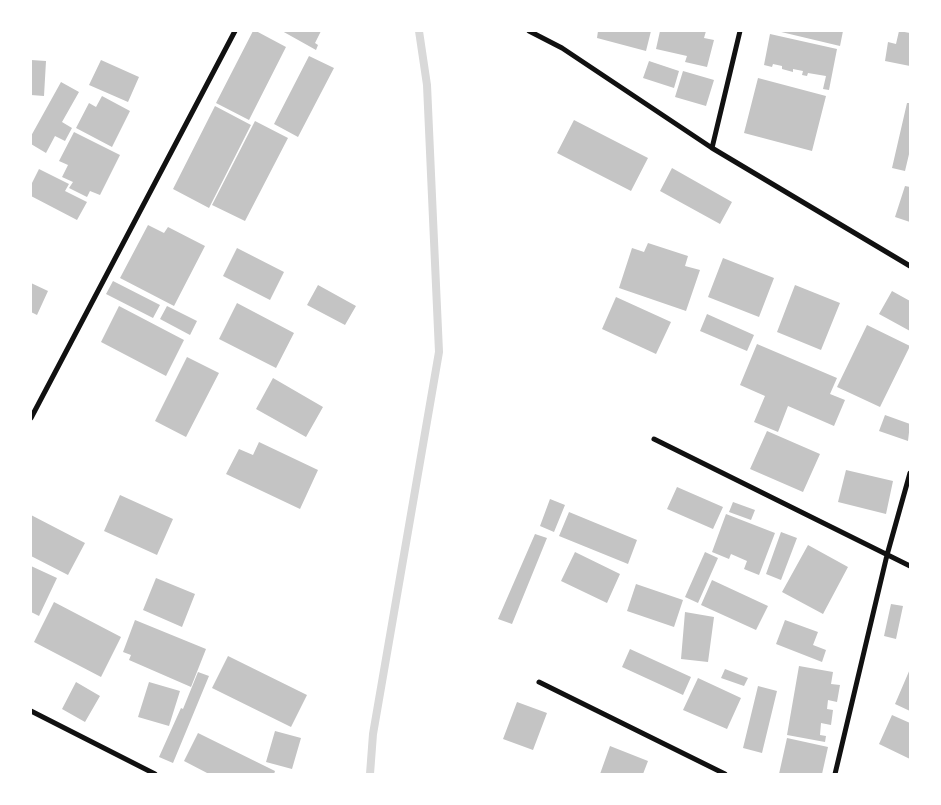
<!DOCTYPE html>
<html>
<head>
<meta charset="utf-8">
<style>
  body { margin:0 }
  #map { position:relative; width:941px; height:805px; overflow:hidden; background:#fff; font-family:"Open Sans",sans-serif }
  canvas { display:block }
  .frame { position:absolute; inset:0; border:32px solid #fff; pointer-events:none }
</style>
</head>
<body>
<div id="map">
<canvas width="941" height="805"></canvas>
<div class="frame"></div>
</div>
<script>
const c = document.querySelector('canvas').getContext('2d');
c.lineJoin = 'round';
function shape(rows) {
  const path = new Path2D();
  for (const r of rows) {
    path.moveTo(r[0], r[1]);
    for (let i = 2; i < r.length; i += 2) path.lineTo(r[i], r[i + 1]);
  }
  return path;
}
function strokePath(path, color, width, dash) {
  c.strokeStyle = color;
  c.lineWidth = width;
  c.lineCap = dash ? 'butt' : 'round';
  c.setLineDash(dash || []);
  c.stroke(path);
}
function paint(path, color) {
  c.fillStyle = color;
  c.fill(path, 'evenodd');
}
strokePath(shape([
  [370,774,373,734,439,352,427,85,419,31]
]), '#d9d9d9', 8);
paint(shape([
  [253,31,256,31,286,47,249,120,216,103],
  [282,31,321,31,315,43,318,45,316,50],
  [598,31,651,31,646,51,597,38],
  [660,31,706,31,704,38,714,40,707,67,685,62,687,56,656,49],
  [777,31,843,31,840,46],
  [899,31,910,33,910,66,885,61,888,42,896,44],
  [770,34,837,49,829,90,823,89,826,76,808,73,807,76,802,75,803,71,793,69,793,72,782,69,782,66,773,64,772,67,764,65],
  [309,56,334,68,298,137,274,124],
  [31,60,46,61,44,96,31,95],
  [101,60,139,77,128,102,89,85],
  [649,61,679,71,674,88,643,78],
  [683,71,714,80,706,106,675,97],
  [758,78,826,96,812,151,744,133],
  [61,82,79,92,62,122,72,128,65,141,55,136,46,153,31,144,31,136],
  [102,96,130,111,112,147,76,128,89,103,96,107],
  [907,103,910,103,910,150,905,171,892,168],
  [215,106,251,125,209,208,173,189],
  [574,120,648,158,631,191,557,153],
  [255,121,288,138,245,221,212,205],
  [74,132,120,155,100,195,90,191,87,197,69,188,73,182,62,177,68,165,59,161],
  [672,168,732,202,720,224,660,191],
  [39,169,69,184,65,191,87,202,77,220,31,196,31,185],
  [905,186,910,187,910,222,895,217],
  [148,225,164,233,168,227,205,246,174,306,120,278],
  [648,243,688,256,685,266,700,270,686,311,619,288,632,248,644,252],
  [237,248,284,272,270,300,223,276],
  [723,258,774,278,759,317,708,297],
  [113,281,160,305,153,318,106,294],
  [31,283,48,291,37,315,31,312],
  [318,285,356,306,345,325,307,305],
  [795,285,840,303,821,350,777,332],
  [892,291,910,301,910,331,879,314],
  [616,297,671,322,656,354,602,329],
  [237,303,294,333,276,368,219,339],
  [119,306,184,340,166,376,101,342],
  [167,306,197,321,190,335,160,319],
  [707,314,754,335,747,351,700,331],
  [867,325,910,346,880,407,837,387],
  [757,344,837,378,830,394,845,400,834,426,788,406,778,432,754,422,765,396,740,385],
  [187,357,219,373,186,437,155,421],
  [273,378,323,407,306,437,256,409],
  [885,415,910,424,908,441,879,431],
  [767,431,820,454,803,492,750,469],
  [259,442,318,470,300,509,226,474,239,449,253,455],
  [846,470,893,481,886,514,838,502],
  [677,487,723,507,713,529,667,509],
  [120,495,173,519,157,555,104,531],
  [550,499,565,505,554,532,540,526],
  [733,502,755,510,751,520,729,512],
  [569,512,637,540,628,564,559,536],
  [726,514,775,533,759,575,744,569,747,561,731,554,729,559,712,552],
  [31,515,85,543,68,575,31,556],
  [781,532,797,538,781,580,766,574],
  [535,534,547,538,512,624,498,619],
  [808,545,848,567,823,614,782,592],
  [575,552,620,574,607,603,561,581],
  [705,552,718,558,698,603,685,597],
  [31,566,57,578,39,616,31,612],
  [156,578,195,594,182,627,143,610],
  [712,580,768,606,756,630,701,605],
  [636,584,683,600,674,627,627,611],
  [54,602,121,637,101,677,34,642],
  [891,604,903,606,896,639,884,636],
  [685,612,714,617,708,662,681,659],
  [135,620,206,649,191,687,129,660,131,655,123,652],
  [785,620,818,632,813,645,826,650,822,662,776,644],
  [630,649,691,677,683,695,622,667],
  [228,656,307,695,291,727,212,688],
  [799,666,833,672,831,684,840,685,837,702,828,700,827,709,833,710,831,725,821,723,820,735,826,736,825,742,787,735],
  [725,669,748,678,744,686,721,678],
  [910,669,910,711,895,704],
  [198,672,209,676,173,763,159,757,181,708,183,709],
  [698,678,741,698,727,729,683,710],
  [76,682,100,696,85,722,62,709],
  [149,682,180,691,169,726,138,717],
  [758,686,777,691,762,753,743,748],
  [517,702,547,713,533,750,503,739],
  [892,715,910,723,910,759,879,744],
  [275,731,301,738,292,769,266,762],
  [198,733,275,771,274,774,209,774,184,761],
  [787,738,828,747,822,774,779,774],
  [610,746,648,761,643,774,600,774]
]), '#c4c4c4');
strokePath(shape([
  [529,31,562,48,712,148,910,266],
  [712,148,740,31],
  [31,418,235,31],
  [654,439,910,566],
  [539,682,725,774],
  [31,711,155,774],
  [835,774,887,555,910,473]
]), '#111', 5);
</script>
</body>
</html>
